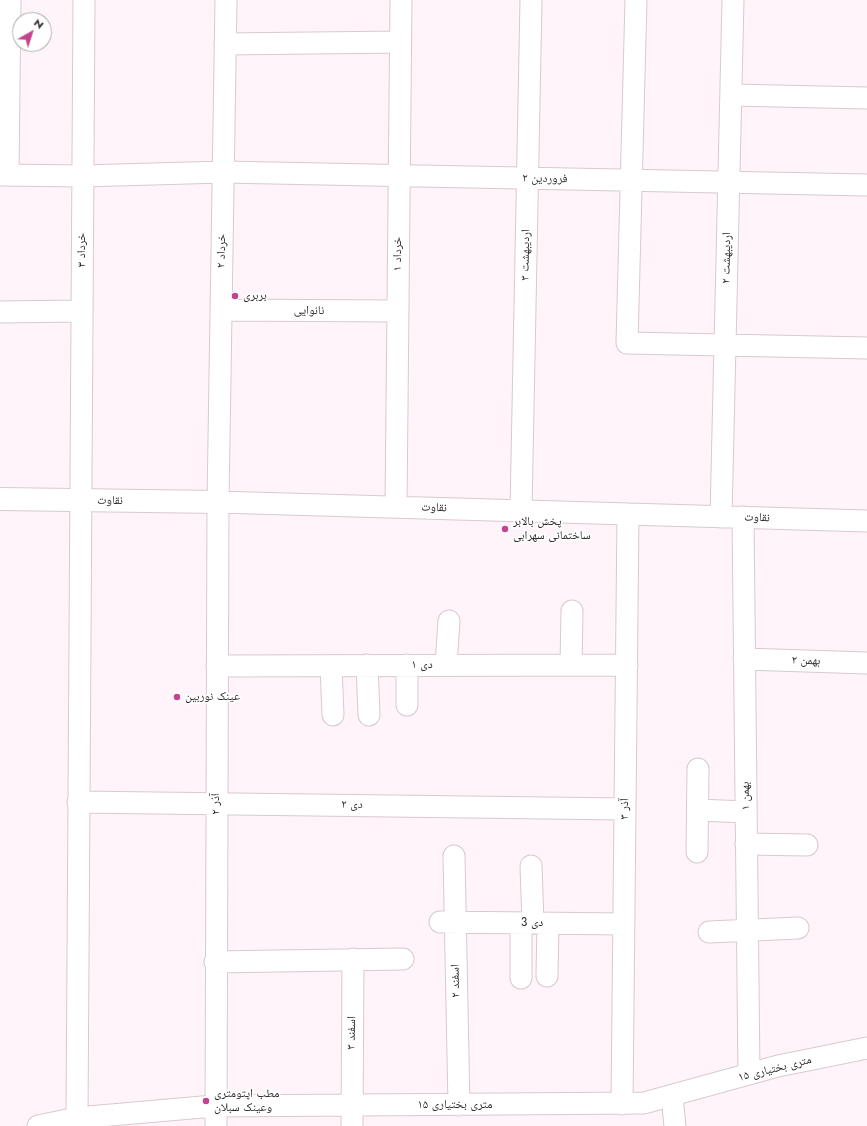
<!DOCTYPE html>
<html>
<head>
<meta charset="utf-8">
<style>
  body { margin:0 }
  #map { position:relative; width:867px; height:1126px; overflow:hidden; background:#fef4f9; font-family:Jost,sans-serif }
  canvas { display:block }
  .north { position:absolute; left:12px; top:12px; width:40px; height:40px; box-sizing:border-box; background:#fff; border:1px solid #aca9aa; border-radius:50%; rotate:39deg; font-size:11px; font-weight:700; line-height:16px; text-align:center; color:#2f292b }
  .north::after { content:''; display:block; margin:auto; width:14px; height:18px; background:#c3438e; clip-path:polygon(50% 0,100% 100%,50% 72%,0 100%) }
</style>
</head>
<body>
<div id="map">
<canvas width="867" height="1126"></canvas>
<div class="north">N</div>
</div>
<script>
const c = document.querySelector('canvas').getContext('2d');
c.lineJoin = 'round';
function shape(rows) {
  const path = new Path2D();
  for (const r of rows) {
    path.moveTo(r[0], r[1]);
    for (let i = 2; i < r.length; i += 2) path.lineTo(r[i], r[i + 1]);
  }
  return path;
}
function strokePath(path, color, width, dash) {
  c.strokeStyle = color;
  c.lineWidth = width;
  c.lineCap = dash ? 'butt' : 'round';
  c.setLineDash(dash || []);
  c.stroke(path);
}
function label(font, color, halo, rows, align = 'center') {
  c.font = font + ' Jost,"Noto Naskh Arabic",sans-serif';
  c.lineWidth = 3.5;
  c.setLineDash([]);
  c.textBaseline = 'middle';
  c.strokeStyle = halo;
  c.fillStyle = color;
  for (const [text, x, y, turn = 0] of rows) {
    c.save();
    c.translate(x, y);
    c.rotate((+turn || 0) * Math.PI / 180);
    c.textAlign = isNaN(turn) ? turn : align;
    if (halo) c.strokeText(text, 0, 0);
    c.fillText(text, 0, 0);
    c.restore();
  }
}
const minor = shape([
  [636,0,627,343,867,348],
  [225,44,400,42],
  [731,95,867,98],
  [0,175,83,176,223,172,867,185],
  [8,175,10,0],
  [221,310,398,311],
  [0,312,82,311],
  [218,502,867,521],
  [396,507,401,0],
  [521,511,531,0],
  [721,517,733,0],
  [743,517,749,1074],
  [744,659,867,663],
  [367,665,369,715],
  [407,665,407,705],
  [446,665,449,621],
  [571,665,572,611],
  [217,666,627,665],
  [331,666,333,715],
  [78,802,625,809],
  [698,810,746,812],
  [746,844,807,845],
  [697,852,698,769],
  [454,856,459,1105],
  [531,866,533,923],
  [440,922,624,924],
  [521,923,521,978],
  [709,932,798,928],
  [215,962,403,959],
  [547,976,548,923],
  [672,1096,675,1126],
  [622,1104,628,514],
  [77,1118,84,0],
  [38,1126,77,1118,214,1106,644,1103,778,1066,867,1048],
  [216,1126,218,502,226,0],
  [352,1126,353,959]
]);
const major = shape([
  [0,499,218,502]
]);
strokePath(minor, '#d9c9d0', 23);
strokePath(major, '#d9c9d0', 24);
strokePath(minor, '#fff', 21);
strokePath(major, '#fff', 22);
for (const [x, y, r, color] of [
  [235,296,4,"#c3438e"],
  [505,529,4,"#c3438e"],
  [177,697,4,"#c3438e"],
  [206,1101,4,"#c3438e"]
]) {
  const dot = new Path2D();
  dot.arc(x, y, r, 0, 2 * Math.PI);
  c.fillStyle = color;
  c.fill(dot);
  strokePath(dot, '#fff', 1.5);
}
label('12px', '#2f292b', '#fff', [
  ["فروردین ۲",545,179,1],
  ["خرداد ۳",82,250,-90],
  ["خرداد ۲",222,251,-89],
  ["خرداد ۱",398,254,-90],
  ["اردیبهشت ۳",526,255,-89],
  ["اردیبهشت ۲",727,258,-89],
  ["نانوایی",309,311,1],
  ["نقاوت",110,501,1],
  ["نقاوت",434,508,2],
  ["نقاوت",757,518,2],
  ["بهمن ۲",806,661,2],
  ["دی ۱",422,665],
  ["بهمن ۱",746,796,-91],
  ["آذر ۲",216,804,-90],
  ["دی ۲",352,805,1],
  ["آذر ۳",625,809,-89],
  ["دی 3",532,923],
  ["اسفند ۲",456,981,-91],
  ["اسفند ۳",352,1033,-89],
  ["۱۵ متری بختیاری",775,1069,-14],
  ["۱۵ متری بختیاری",455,1105]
]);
label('12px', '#2f292b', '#fff', [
  ["بربری",243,296],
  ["پخش بالابر",513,522],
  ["ساختمانی سهرابی",513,536],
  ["عینک نوربین",185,697],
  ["مطب اپتومتری",214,1094],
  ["وعینک سبلان",214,1108]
], 'left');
</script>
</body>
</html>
